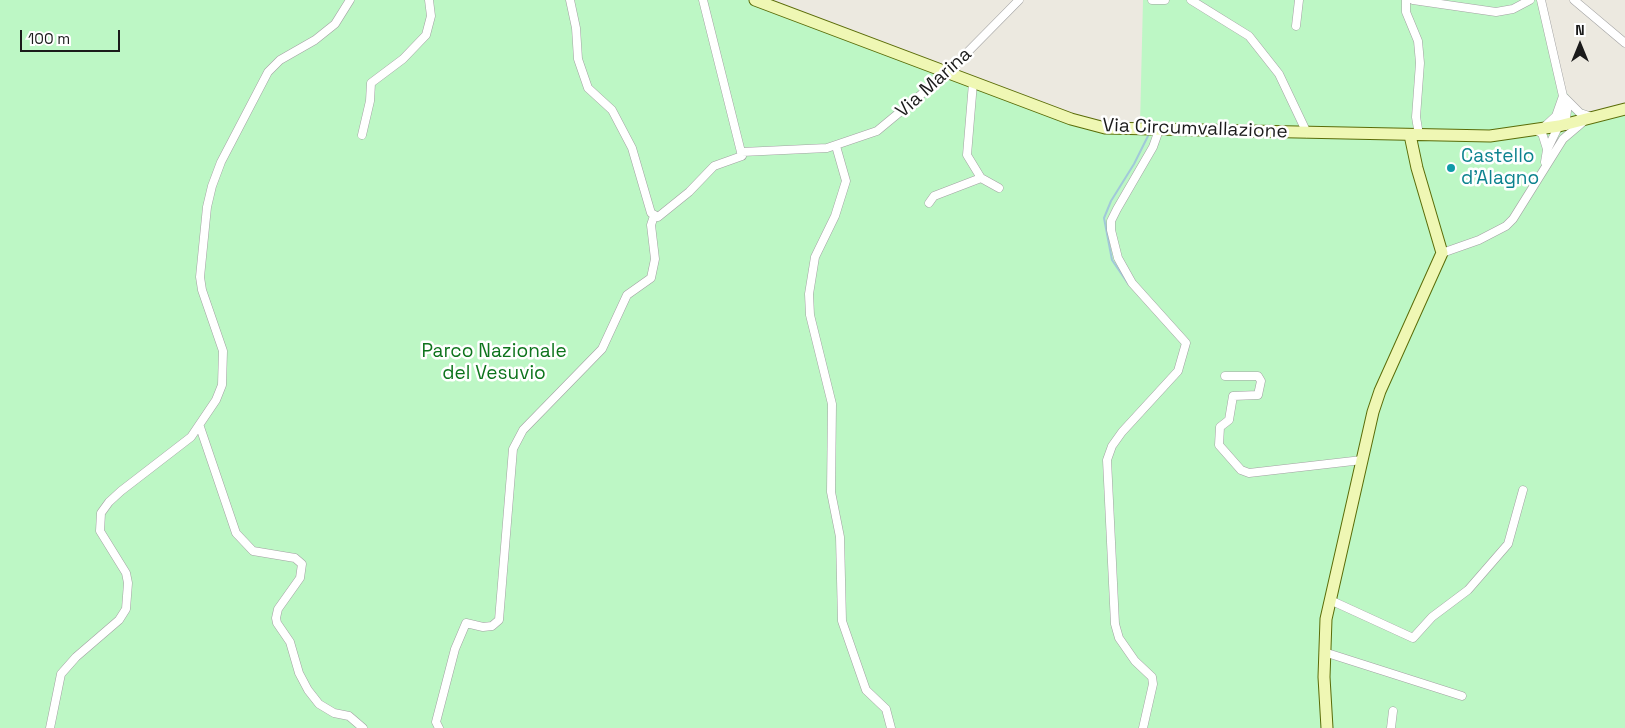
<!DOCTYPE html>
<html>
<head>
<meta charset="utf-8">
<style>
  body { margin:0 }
  #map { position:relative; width:1625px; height:728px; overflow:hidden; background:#ece9e0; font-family:"Space Grotesk",sans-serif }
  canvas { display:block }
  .north { position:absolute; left:1555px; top:20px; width:50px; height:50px; -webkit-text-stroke:4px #fff; paint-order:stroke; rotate:0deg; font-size:14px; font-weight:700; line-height:20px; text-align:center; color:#1b1b1b }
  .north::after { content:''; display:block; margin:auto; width:18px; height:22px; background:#1b1b1b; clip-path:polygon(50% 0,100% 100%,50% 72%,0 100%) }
  .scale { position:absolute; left:20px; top:30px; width:100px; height:22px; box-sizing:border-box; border:2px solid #1b1b1b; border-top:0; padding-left:6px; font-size:15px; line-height:18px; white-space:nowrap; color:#1b1b1b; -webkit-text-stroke:4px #fff; paint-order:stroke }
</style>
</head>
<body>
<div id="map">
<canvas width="1625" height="728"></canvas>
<div class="north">N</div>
<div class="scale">100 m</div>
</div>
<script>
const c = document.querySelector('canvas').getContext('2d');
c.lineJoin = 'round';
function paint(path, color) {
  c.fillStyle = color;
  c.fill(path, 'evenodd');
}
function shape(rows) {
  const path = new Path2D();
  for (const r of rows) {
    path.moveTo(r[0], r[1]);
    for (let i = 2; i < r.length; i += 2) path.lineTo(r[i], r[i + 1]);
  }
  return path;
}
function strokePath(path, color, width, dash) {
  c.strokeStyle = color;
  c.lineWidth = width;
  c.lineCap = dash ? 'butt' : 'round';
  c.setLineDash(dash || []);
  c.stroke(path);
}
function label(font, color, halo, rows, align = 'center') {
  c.font = font + ' "Space Grotesk",sans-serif';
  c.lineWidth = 5;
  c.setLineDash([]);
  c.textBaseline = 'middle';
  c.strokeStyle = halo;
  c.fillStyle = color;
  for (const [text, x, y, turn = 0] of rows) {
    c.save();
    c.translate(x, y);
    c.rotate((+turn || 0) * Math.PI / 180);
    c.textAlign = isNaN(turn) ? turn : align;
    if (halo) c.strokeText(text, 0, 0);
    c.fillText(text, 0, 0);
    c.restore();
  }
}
paint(shape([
  [0,0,761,0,1093,122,1140,125,1143,0,1545,0,1563,88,1578,107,1592,114,1593,112,1625,104,1625,728,0,728]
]), '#bdf7c5');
strokePath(shape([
  [1129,285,1112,260,1104,218,1111,201,1134,164,1148,136]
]), '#a1c9d9', 2);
const street = shape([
  [570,0,576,28,578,59,588,88,612,110,632,148,651,213,658,217,689,192,714,166,742,156,703,0],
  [1152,0,1165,0],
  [1191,0,1249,36,1279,74,1307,133],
  [1406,0,1406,12,1418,41,1420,63,1416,117,1419,135],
  [1413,0,1496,12,1513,9,1530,0],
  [1541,0,1563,96,1556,116,1544,127],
  [1574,0,1625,43],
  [1296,26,1299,0],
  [973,83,967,155,981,178,999,188],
  [1563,96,1580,113,1592,117],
  [1565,126,1568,103],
  [1536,131,1542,133,1547,149],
  [362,135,370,101,371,83,403,59,426,35,431,16,429,0],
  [836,146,846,181,835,216,815,257,809,294,810,315,832,404,831,492,840,537,842,621,866,690,886,709,891,728],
  [742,152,827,148,877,131,947,73,1019,0],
  [1545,162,1547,150,1561,121,1560,107],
  [929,203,934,196,981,178],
  [1442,253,1479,240,1506,226,1513,219,1563,139,1583,122],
  [1225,376,1258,376,1261,381,1258,395,1233,396,1229,420,1220,427,1219,445,1241,470,1249,473,1362,460],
  [200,427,236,533,253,551,295,558,302,564,300,578,278,609,276,618,277,623,290,642,299,673,308,690,319,704,334,713,349,716,363,728],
  [1330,600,1413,638,1432,617,1468,590,1508,544,1523,490],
  [1324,652,1462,696],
  [50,728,61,674,76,657,119,620,126,609,128,583,126,573,100,531,101,513,109,502,121,491,191,437,216,400,222,385,223,351,202,290,200,277,207,207,212,186,221,162,268,72,280,60,315,40,335,24,350,0],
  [439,728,436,722,455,649,466,623,483,627,492,626,499,620,513,449,523,430,602,349,627,295,651,278,655,259,651,225,654,216],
  [1143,728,1153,684,1152,677,1135,661,1119,638,1115,624,1107,460,1112,446,1122,432,1178,371,1186,343,1132,283,1118,258,1111,230,1111,221,1117,209,1153,147,1159,130],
  [1391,728,1393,711]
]);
const secondary = shape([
  [755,0,1071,119,1105,128,1490,136,1559,126,1625,109],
  [1327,728,1324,677,1326,619,1373,412,1380,391,1442,253,1417,168,1410,135]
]);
strokePath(street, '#a2a2a2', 9);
strokePath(secondary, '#5a6c08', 13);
strokePath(street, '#fff', 8);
strokePath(secondary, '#eff7b4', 11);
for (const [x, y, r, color] of [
  [1451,168,5,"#0f9aa8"]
]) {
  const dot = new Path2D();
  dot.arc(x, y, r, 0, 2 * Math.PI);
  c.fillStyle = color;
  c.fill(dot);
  strokePath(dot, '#fff', 2);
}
label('19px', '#1b1b1b', '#fff', [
  ["Via Marina",934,83,-42],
  ["Via Circumvallazione",1195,129,2]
]);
label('19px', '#0d838f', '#fff', [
  ["Castello",1461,157],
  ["d'Alagno",1461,179]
], 'left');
label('19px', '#0e741d', '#fff', [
  ["Parco Nazionale",494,352],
  ["del Vesuvio",494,374]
]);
</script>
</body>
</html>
